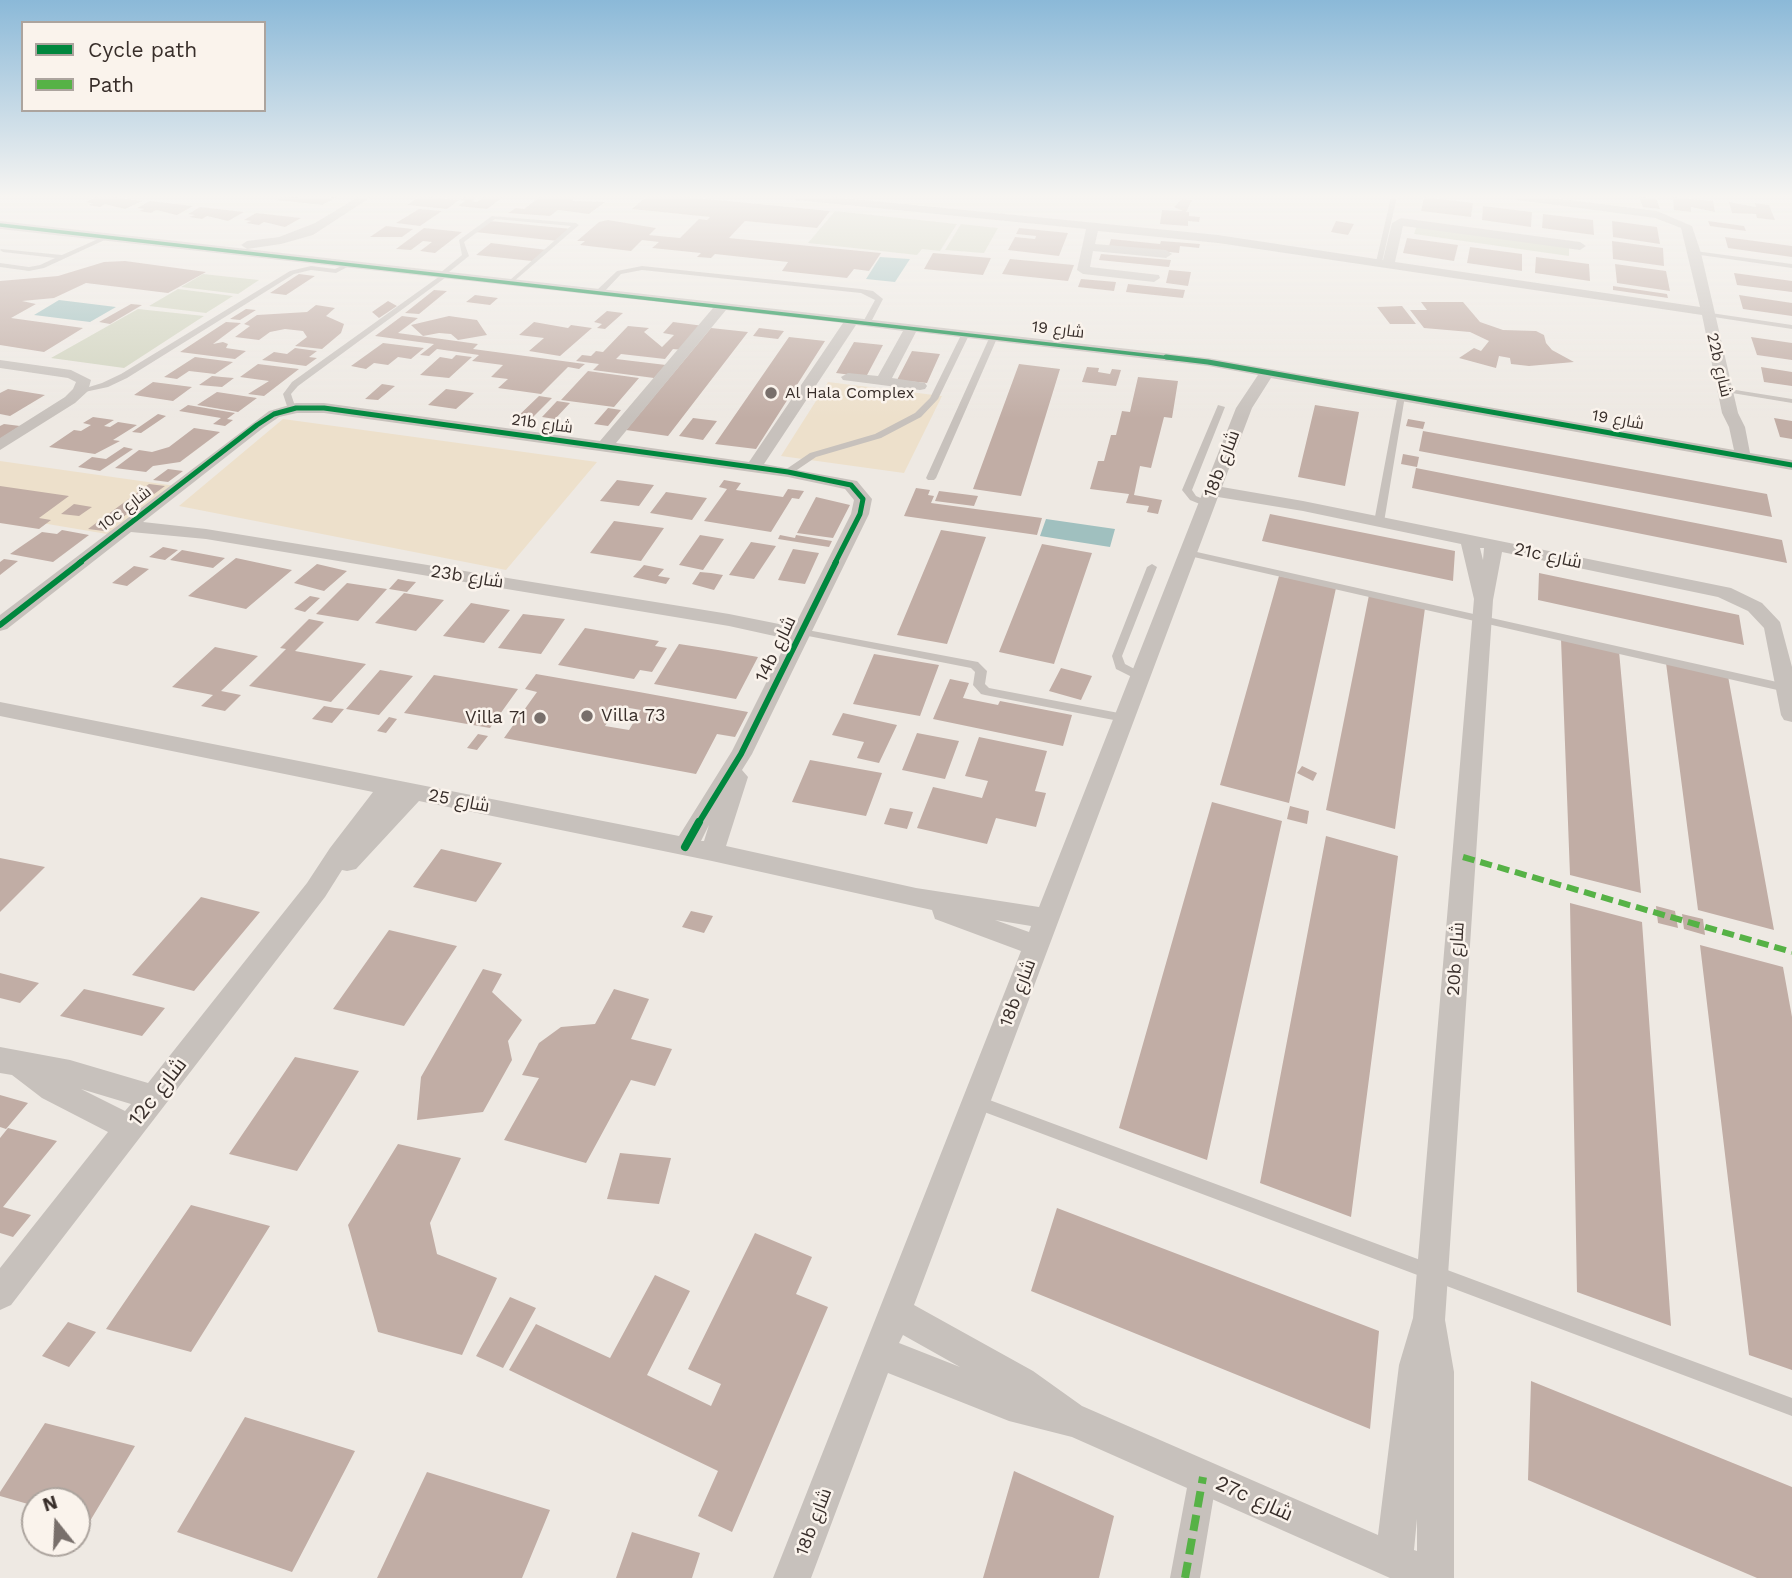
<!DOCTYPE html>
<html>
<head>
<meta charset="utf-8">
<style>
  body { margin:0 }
  #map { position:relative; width:1792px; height:1578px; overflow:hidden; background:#eee9e3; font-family:"Work Sans",sans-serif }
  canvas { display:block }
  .legend { position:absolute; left:21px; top:21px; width:245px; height:91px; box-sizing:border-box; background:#faf3ec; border:2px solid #aca49e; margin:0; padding:9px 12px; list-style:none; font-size:21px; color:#382e2a }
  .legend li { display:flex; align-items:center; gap:14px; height:35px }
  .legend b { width:35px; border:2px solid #aca49e }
  .north { position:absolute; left:21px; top:1487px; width:70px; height:70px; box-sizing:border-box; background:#faf3ec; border:2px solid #aca49e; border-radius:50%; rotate:342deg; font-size:19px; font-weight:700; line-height:28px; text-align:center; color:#382e2a }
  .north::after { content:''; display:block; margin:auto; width:24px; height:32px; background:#786f6b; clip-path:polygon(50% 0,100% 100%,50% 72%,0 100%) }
</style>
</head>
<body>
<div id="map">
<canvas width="1792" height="1578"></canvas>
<ul class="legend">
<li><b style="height:9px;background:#00873e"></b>Cycle path</li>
<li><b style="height:9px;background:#56b246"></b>Path</li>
</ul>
<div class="north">N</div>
</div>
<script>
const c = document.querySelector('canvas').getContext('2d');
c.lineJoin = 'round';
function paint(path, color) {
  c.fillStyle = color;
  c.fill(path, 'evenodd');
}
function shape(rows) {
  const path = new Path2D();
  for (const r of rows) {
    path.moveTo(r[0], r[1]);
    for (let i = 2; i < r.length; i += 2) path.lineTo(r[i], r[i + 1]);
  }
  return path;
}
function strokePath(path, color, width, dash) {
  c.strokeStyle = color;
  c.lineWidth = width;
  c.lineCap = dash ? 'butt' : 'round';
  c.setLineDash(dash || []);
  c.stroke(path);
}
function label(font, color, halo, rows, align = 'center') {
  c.font = font + ' "Work Sans",Cairo,sans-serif';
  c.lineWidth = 5;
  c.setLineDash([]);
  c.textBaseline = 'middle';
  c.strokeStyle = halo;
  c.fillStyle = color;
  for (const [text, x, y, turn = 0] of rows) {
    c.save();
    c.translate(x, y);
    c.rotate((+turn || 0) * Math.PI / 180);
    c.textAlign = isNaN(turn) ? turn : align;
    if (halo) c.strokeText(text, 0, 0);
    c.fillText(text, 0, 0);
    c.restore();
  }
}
paint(shape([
  [835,211,957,224,940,251,922,249,917,255,808,243],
  [961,224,998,228,984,253,945,250],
  [1417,225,1569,246,1569,256,1414,234],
  [203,274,259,280,238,294,181,287],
  [178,289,233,296,206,313,149,306],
  [138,309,204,316,124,368,51,358]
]), '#d0d3be');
paint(shape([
  [828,382,942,396,904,473,781,456],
  [283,419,597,462,506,570,179,506],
  [0,461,176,486,113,535,0,516]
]), '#ede0cb');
paint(shape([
  [880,257,910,259,895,282,866,279],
  [59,300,116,307,90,322,34,315],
  [1046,519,1115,529,1110,547,1040,536]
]), '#a0c0bf');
paint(shape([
  [96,197,114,197,142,201,125,209,105,204,100,207,88,205,93,203,86,202],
  [282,197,322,198,337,197,322,205,277,200],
  [419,197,428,197,459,200,447,209,407,205],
  [465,197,478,197,472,201,477,202,484,197,503,197,487,209,458,206,465,201,461,200],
  [540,197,576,197,572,201,605,202,589,214,558,210,550,216,508,213,516,208,524,209],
  [646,197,686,197,830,211,817,228,745,221,729,238,881,253,869,271,854,269,847,278,782,271,788,262,715,254,711,258,697,257,701,253,652,248,659,242,642,240,631,251,580,245,585,241,577,241,599,222,608,220,656,228,649,235,680,238,699,219,707,220,710,217,632,209],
  [1424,197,1473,203,1471,217,1421,211],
  [1639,197,1656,198,1660,209,1643,207],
  [1673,197,1713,201,1715,212,1691,207,1691,212,1674,210],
  [1182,199,1192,200,1186,212,1189,212,1189,216,1200,217,1199,222,1188,221,1188,226,1160,224,1162,210,1183,211,1174,207],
  [150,201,193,206,177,215,156,210,151,213,139,211,144,209,137,208],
  [1729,202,1756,207,1755,203,1769,205,1775,220,1757,218,1756,214,1732,213],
  [1483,206,1532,212,1531,227,1482,220],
  [200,207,244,212,228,221,207,216,202,219,189,217,195,215,188,214],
  [419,209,442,211,420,226,396,223],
  [256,213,301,218,285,227,264,222,259,225,246,223,251,221,244,220],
  [1543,214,1593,220,1594,235,1542,228],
  [490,221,572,229,558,241,475,232],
  [1336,221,1354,224,1348,235,1331,232],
  [1612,221,1657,227,1660,244,1613,237],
  [1708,221,1744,226,1746,231,1710,226],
  [386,226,413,229,402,237,370,237],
  [424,228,462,232,435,253,420,251,432,242,423,241,411,250,396,249],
  [1019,228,1068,233,1059,256,1008,250,1015,237,1035,239,1036,236,1016,234],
  [1725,237,1792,246,1792,257,1728,248],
  [1407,238,1458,245,1454,261,1403,253],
  [1111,239,1160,244,1161,241,1200,244,1199,248,1180,246,1179,253,1109,246],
  [1612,241,1663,248,1664,266,1613,259],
  [491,243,547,250,532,261,476,255],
  [1470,247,1522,254,1522,271,1467,263],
  [933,253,991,258,983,275,924,269],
  [1101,254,1171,260,1169,267,1099,260],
  [1536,257,1589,264,1590,281,1535,273],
  [1010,259,1074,265,1068,281,1002,274],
  [125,261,206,272,168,293,86,283,54,298,22,301,36,304,11,318,83,328,44,352,0,345,0,281,58,276,104,262],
  [1615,264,1666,271,1670,291,1617,283],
  [1169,270,1191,272,1188,286,1166,283],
  [1734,273,1792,281,1792,292,1737,285],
  [299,274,315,276,286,295,270,293],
  [1081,279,1116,282,1114,291,1078,287],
  [1128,284,1185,290,1183,298,1126,292],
  [1613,286,1667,294,1668,298,1613,290],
  [434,290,447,291,419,314,405,313],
  [475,295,498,298,490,305,466,302],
  [1739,295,1792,303,1792,316,1743,309],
  [388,301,397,306,379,318,372,312],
  [1421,302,1463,302,1480,322,1503,330,1536,331,1544,335,1546,343,1552,350,1574,362,1529,366,1511,364,1510,358,1499,356,1496,368,1459,358,1474,348,1481,351,1489,341,1470,332,1424,328,1410,310,1427,310],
  [131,304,142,305,110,324,99,322],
  [316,305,335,308,326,316,344,324,341,333,322,349,295,346,307,337,303,331,285,329,270,332,259,340,235,337,250,326,244,324,257,315,307,312],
  [1402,306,1416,324,1390,324,1377,307],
  [246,309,256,310,240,320,230,319],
  [607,311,623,313,605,329,597,328,602,324,594,322],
  [402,316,418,318,398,333,478,344,473,349,585,364,579,369,568,367,541,394,498,388,508,379,491,377,503,365,472,361,479,355,437,349,429,356,420,355,434,344,375,336],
  [449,316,477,320,487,335,458,340,451,334,439,333,423,336,411,325],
  [226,322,241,323,213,344,223,342,228,344,226,348,246,351,235,359,180,352],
  [534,322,568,328,571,325,592,328,560,356,529,351,544,338,519,335],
  [673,322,704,326,683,350,673,349,665,359,621,354,616,359,666,365,654,378,593,370,599,364,576,361,582,355,591,356,596,351,603,352,628,326,649,328,644,332,662,347,674,335,663,333],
  [711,328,748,332,668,436,626,430],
  [759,328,784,331,778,339,753,336],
  [789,337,825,341,756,449,715,444],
  [1751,337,1792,343,1792,360,1757,355],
  [854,342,883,345,866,377,836,373],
  [383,343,424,348,411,359,398,357,388,365,374,363,366,369,351,366],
  [295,348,317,351,309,357,317,358,306,366,262,360,274,352,287,354],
  [912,351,940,354,927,383,897,380],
  [456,355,472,357,449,378,420,375,440,357,452,359],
  [195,357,233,362,215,374,189,371,177,379,164,377],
  [258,364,299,369,264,396,248,394,269,381,240,377],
  [1019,364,1060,369,1021,496,973,489],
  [1087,367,1099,368,1098,372,1110,374,1112,369,1121,370,1116,386,1082,382],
  [1761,367,1792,372,1792,386,1764,382],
  [588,371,639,378,614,407,561,400],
  [212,376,222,377,234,378,222,387,199,385],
  [1138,377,1178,381,1172,418,1164,417,1151,468,1140,466,1134,495,1162,500,1158,514,1147,512,1149,506,1126,503,1129,494,1090,489,1098,461,1104,461,1111,435,1116,435,1122,411,1130,412],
  [153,382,192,387,173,401,134,395],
  [382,384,395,386,378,400,365,399],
  [8,389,45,395,10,416,0,414,0,393],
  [446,389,474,393,456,409,428,405],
  [217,392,257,398,238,412,197,405],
  [539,396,552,398,529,421,515,419],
  [557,401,570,403,555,419,542,417],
  [188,405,235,413,227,419,233,420,225,426,213,424,221,418,179,411],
  [1315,405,1359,412,1345,486,1298,477],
  [608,408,621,410,608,426,594,424],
  [158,414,166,416,141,433,132,432],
  [93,417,114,420,104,426,110,427,118,422,137,425,113,440,120,441,95,454,49,447,74,430,81,431,91,425,83,423],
  [693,418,717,421,703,440,679,436],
  [1774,418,1792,421,1792,439,1780,437],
  [1408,419,1425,422,1423,429,1406,426],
  [4,424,20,426,0,439,0,426],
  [194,428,220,432,180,462,153,466,146,472,115,468,139,450,152,452,169,447],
  [1423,431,1767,494,1772,517,1419,451],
  [124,447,133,449,100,471,78,467,92,457,106,459],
  [1403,454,1419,457,1417,467,1401,464],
  [1416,468,1782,540,1787,563,1412,488],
  [168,469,183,471,168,482,153,480],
  [617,480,654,485,639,506,600,501],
  [724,480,741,483,736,490,783,497,788,489,804,491,799,499,792,498,771,532,704,521,727,489,719,487],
  [149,484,165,486,104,531,88,529],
  [0,486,69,496,39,518,51,520,39,529,0,523],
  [916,488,930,490,928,495,934,496,931,503,1042,518,1037,535,904,516],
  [939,491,978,496,974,506,935,501],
  [666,492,707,498,692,520,650,513],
  [816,497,850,505,833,538,797,533],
  [74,504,92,507,79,516,61,514],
  [1270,514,1455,551,1453,581,1262,541],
  [614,521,664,528,641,561,590,553],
  [62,530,89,535,53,562,10,554,42,532,57,534],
  [941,530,986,537,947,644,897,635],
  [700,535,724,539,703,570,679,565],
  [780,535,795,538,796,535,832,541,829,547,778,539],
  [751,542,776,546,754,579,729,575],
  [1042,544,1092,553,1054,664,999,652],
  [163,547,178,550,165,560,149,557],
  [793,549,819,553,805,584,778,580],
  [182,550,225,558,213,568,170,560],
  [236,558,292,570,246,609,188,596],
  [4,559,18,561,0,575,0,562],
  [317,564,347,571,324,591,294,583],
  [644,565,664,569,658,576,670,578,666,584,633,577],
  [134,566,149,569,127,586,112,583],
  [700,572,711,573,723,575,714,590,692,584],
  [1539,573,1739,615,1744,645,1538,600],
  [1279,576,1336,588,1289,803,1220,785],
  [398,579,407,581,416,582,407,592,389,589],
  [347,583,387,589,358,621,316,614],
  [404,593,444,600,416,631,375,623],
  [1369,595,1425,608,1395,829,1326,810],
  [310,596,320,598,305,612,294,609],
  [471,603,510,610,484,643,443,636],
  [523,614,565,619,541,654,498,648],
  [309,619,324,622,295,651,366,664,331,702,249,686,286,649,280,648],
  [585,628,659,641,655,646,667,648,652,672,640,670,634,679,558,665],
  [1561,639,1619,651,1641,893,1570,875],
  [679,644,718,650,758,657,736,699,654,684],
  [215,647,258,656,221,691,241,695,225,711,201,706,213,695,172,687],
  [874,654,939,665,920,716,853,704],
  [1666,663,1728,676,1774,930,1698,910],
  [1061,668,1092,676,1081,700,1049,691],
  [380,670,413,676,379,715,346,709],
  [536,674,639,692,748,712,735,737,717,734,696,774,504,738,537,692,525,689],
  [618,706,641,710,629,730,605,726],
  [434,675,518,689,490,728,404,713],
  [950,679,969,683,963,698,998,705,1000,701,1072,715,1063,746,933,719],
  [324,706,335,708,344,709,332,723,312,719],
  [843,713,897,725,879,763,857,758,864,742,832,735],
  [389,717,397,719,386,733,377,731],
  [917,733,959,741,945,779,902,770],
  [478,734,488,736,477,750,467,748],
  [979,737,1047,751,1035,791,1046,793,1036,827,996,818,987,844,917,828,933,787,982,798,988,781,965,776],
  [810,760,882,773,866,816,792,802],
  [1302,766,1317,773,1313,781,1297,773],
  [1212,802,1282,821,1207,1160,1119,1128],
  [1290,806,1309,811,1307,824,1287,819],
  [890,808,913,812,907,829,884,824],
  [1326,836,1398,856,1351,1217,1260,1183],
  [441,849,502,863,476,902,413,887],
  [0,858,45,867,0,912],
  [201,897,260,912,194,991,132,975],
  [1570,903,1642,922,1671,1326,1577,1292],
  [1656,906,1675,911,1678,928,1658,923],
  [691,911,713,916,704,933,682,927],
  [1682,914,1703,919,1705,935,1684,929],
  [389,930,457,946,404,1026,333,1009],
  [1700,945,1783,967,1792,1017,1792,1370,1749,1355],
  [483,969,502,974,492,992,522,1020,508,1041,512,1060,483,1112,417,1120,421,1077],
  [0,973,39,983,20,1003,0,998],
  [84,989,102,993,165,1008,142,1036,60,1016],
  [614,989,649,999,631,1039,672,1049,655,1086,631,1080,586,1163,504,1140,539,1078,522,1075,539,1043,561,1027,595,1024],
  [295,1057,359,1071,297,1171,229,1154],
  [0,1095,28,1103,6,1129,0,1127],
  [8,1128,57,1141,3,1207,31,1215,13,1237,0,1233,0,1138],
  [398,1144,461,1158,430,1223,437,1254,497,1278,462,1355,378,1332,348,1225],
  [620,1153,671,1158,659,1204,607,1199],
  [191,1205,270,1226,191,1352,106,1329],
  [1057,1208,1379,1331,1370,1429,1031,1291],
  [755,1233,812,1257,796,1294,828,1307,732,1532,698,1516,718,1471,509,1370,536,1324,610,1358,655,1275,690,1291,647,1375,711,1406,721,1384,688,1369],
  [510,1297,536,1308,503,1368,476,1356],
  [68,1322,96,1332,69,1367,42,1356],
  [1531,1381,1792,1487,1792,1578,1757,1578,1528,1480],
  [245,1417,355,1451,292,1572,177,1532],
  [45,1423,135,1446,90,1521,77,1517,77,1501,35,1501,35,1506,0,1496,0,1492],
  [1014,1471,1114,1516,1099,1578,983,1578],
  [427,1472,550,1510,522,1578,377,1578],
  [632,1532,700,1553,692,1578,616,1578]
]), '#c1ada5');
paint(shape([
  [1391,197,1397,197,1382,262,1379,264,1376,262,1391,197],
  [492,216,576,223,579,225,512,283,509,281,510,280,571,226,495,219,464,242,469,256,449,272,449,275,298,386,291,394,294,403,300,408,299,410,293,410,287,406,283,394,292,382,440,276,440,273,462,255,459,240,492,216],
  [107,235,109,236,109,238,44,268,29,271,0,267,0,263,29,267,40,265,55,258,3,252,0,250,1,249,62,255,107,235],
  [1695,251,1792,264,1792,268,1693,254,1692,253,1695,251],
  [348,263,353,264,336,273,311,270,294,274,127,378,108,387,80,393,76,391,102,383,121,374,290,271,311,266,335,269,348,263],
  [642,266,861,289,873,291,883,299,871,322,867,324,863,322,875,300,861,293,642,270,621,274,603,293,596,291,617,271,642,266],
  [1704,312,1792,325,1792,329,1707,316,1704,316,1704,312],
  [963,331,970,333,938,399,921,417,881,438,816,457,791,474,785,474,785,470,810,453,875,434,915,413,930,398,963,331],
  [991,334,998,336,936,478,934,480,928,480,926,478,991,334],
  [1723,388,1792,399,1792,403,1726,392,1722,390,1723,388],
  [1398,394,1405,396,1384,522,1379,525,1374,522,1398,394],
  [1218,405,1225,407,1192,490,1196,496,1210,502,1210,506,1207,507,1190,500,1182,490,1218,405],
  [1188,550,1786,684,1792,688,1786,692,1185,555,1183,553,1188,550],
  [1152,564,1157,567,1122,656,1125,664,1144,674,1146,677,1140,681,1116,669,1112,656,1147,567,1152,564],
  [802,629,978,662,987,671,985,684,989,688,1124,714,1130,718,1124,722,985,695,981,694,973,685,975,672,971,668,798,634,797,632,802,629],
  [976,1095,1792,1398,1792,1416,971,1107,968,1102,971,1097,976,1095]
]), '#c7c1bc');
paint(shape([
  [1203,1463,1213,1467,1217,1477,1200,1578,1170,1578,1189,1477,1193,1467,1203,1463]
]), '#c7c1bc');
paint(shape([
  [358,197,371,197,313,235,281,244,247,249,241,245,247,241,279,237,315,223,358,197],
  [791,197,833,197,1218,235,1383,260,1392,223,1401,218,1580,242,1586,246,1580,250,1403,226,1395,262,1700,307,1681,228,1655,218,1518,200,1513,197,1546,197,1657,211,1692,226,1701,253,1738,413,1745,427,1750,453,1792,460,1792,470,1271,378,1252,408,1222,487,1303,501,1731,588,1762,603,1780,622,1792,667,1792,722,1784,720,1781,715,1764,628,1748,611,1718,597,1502,552,1493,600,1445,1320,1454,1372,1454,1578,1390,1578,1072,1437,1009,1421,888,1373,811,1578,773,1578,1021,951,935,919,932,910,712,861,419,801,356,869,347,871,342,870,325,897,11,1305,0,1310,0,1268,108,1132,42,1098,12,1075,0,1073,0,1047,70,1060,148,1083,307,883,330,848,373,792,0,716,0,702,679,836,732,751,788,639,729,626,206,539,131,532,7,629,0,631,0,615,269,411,296,403,324,403,600,441,713,308,0,229,0,221,1208,358,1734,450,1729,427,1722,413,1702,315,1218,243,1098,231,1095,244,1166,250,1172,254,1166,258,1093,251,1090,267,1159,275,1160,278,1154,282,1083,274,1077,270,1086,229,796,200,791,197],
  [726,310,843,323,749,462,616,443,726,310],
  [856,325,903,331,878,376,848,373,841,377,843,380,920,390,925,389,927,386,925,383,892,378,916,332,1208,366,1258,375,1236,408,1039,907,916,888,726,846,748,777,742,770,752,754,869,514,872,499,857,481,764,464,856,325],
  [297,413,324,413,788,477,845,489,854,500,851,514,794,627,729,614,206,529,143,522,263,428,279,417,297,413],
  [1218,497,1303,511,1461,544,1474,599,1413,1318,1399,1365,1378,1535,1082,1406,1033,1371,914,1305,1218,497],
  [1480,548,1484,548,1483,560,1480,548],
  [709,825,704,841,701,841,709,825],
  [995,920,1031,926,1029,932,995,920],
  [81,1089,131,1104,125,1111,81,1089],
  [903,1335,960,1367,899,1343,903,1335],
  [1417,1519,1417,1551,1414,1550,1417,1519],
  [0,360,71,370,91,380,88,391,75,403,0,450,0,438,65,397,73,389,76,382,68,378,0,368,0,360]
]), '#c7c1bc');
strokePath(shape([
  [1463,857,1792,952]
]), '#56b246', 6, [12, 6]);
strokePath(shape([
  [1185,1578,1203,1477]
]), '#56b246', 8, [16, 8]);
strokePath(shape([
  [0,225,1180,359]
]), '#00873e', 3.5);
strokePath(shape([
  [1166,357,1208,362,1792,465],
  [79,563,257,425,274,414,296,408,324,408,788,472,851,485,863,499,860,514,835,563]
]), '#00873e', 5);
strokePath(shape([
  [0,625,81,562],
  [698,824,741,754,836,562]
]), '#00873e', 6);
strokePath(shape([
  [685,847,699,822]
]), '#00873e', 8);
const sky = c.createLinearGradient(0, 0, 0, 418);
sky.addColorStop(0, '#8bb9d8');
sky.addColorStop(0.47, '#f7f5f2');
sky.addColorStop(1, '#f7f5f200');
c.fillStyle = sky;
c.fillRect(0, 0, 1792, 418);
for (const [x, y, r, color] of [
  [771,393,7,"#786f6b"],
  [587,716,7,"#786f6b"],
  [540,718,7,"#786f6b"]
]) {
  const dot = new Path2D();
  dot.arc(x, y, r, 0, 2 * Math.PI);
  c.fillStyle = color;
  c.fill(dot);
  strokePath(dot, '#faf3ec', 2.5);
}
label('16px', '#382e2a', '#faf3ec', [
  ["شارع 19",1058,330,7],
  ["22b شارع",1719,365,77],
  ["شارع 19",1618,420,10],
  ["21b شارع",542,424,8],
  ["10c شارع",125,509,-38]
]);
label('16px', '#382e2a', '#faf3ec', [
  ["Al Hala Complex",785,393]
], 'left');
label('18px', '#382e2a', '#faf3ec', [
  ["18b شارع",1222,464,-69],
  ["21c شارع",1548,556,12],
  ["23b شارع",467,577,9],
  ["14b شارع",776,649,-64],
  ["شارع 25",459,801,11],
  ["20b شارع",1456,959,-86],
  ["18b شارع",1018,993,-69],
  ["18b شارع",814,1522,-69]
]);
label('18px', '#382e2a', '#faf3ec', [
  ["Villa 73",601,716],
  ["Villa 71",526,718,"right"]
], 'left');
label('21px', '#382e2a', '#faf3ec', [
  ["12c شارع",158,1092,-52],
  ["27c شارع",1254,1499,24]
]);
</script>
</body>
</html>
